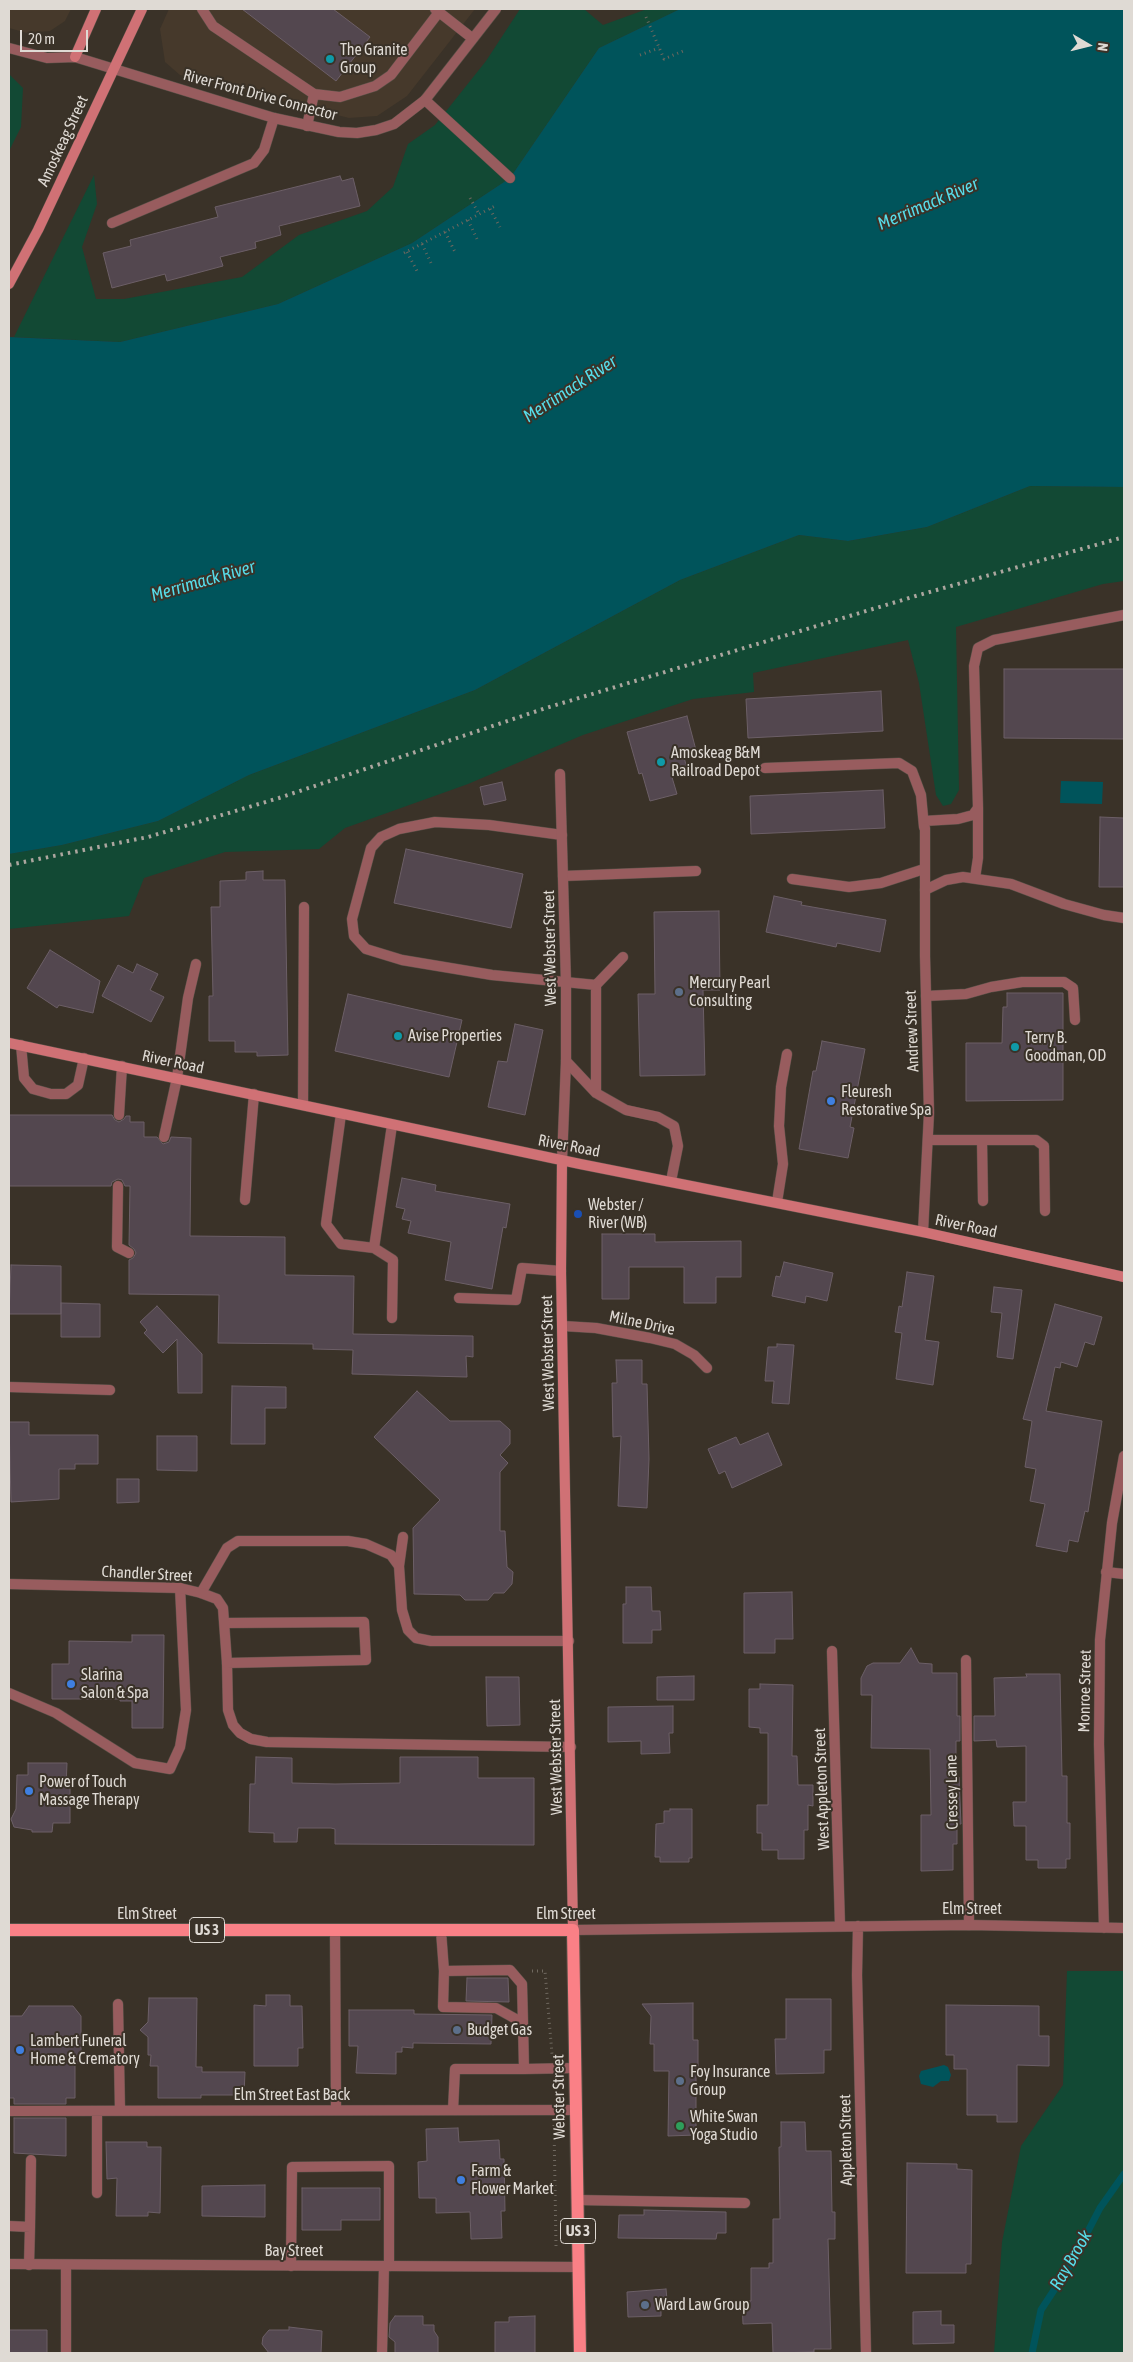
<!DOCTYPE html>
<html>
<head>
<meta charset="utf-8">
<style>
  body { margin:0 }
  #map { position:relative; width:1133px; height:2362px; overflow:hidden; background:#3a3228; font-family:"Asap Condensed",sans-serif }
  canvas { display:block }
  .frame { position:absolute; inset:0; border:10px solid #dfdad4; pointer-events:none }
  .north { position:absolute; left:1063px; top:20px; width:50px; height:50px; -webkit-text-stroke:4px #3a3228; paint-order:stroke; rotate:98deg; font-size:14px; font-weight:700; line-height:20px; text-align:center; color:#dfdad4 }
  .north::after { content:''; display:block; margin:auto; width:18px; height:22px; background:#dfdad4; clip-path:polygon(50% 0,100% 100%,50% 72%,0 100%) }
  .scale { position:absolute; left:20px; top:30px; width:68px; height:22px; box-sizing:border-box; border:2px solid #dfdad4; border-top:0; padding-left:6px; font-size:15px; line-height:18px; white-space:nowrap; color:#dfdad4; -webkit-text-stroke:4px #3a3228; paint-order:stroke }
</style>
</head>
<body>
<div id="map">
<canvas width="1133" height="2362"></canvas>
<div class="frame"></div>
<div class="north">N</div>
<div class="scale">20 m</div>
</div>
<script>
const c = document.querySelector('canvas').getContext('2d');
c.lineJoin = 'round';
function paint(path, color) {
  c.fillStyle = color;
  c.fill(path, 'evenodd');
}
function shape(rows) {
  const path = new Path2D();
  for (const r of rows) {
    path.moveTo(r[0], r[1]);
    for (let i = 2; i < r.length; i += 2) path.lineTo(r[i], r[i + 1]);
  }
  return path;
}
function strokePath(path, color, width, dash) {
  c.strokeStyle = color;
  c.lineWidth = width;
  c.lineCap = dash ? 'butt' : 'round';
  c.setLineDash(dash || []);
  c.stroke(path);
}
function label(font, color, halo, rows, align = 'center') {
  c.font = font + ' "Asap Condensed",sans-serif';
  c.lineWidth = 4;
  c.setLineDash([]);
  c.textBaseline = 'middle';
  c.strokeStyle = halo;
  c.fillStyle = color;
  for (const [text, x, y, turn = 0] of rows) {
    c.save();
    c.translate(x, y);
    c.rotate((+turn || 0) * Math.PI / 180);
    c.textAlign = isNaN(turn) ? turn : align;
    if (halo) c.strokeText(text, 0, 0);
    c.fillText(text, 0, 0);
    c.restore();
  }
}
paint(shape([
  [9,9,71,9,65,21,50,31,27,33,9,28],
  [169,9,475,9,407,96,377,116,349,118,180,75,165,62,160,29]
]), '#46392b');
paint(shape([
  [520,9,584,9,603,25,647,9,680,9,599,48,510,178,412,243,278,304,120,342,14,337,94,175,97,204,82,247,96,299,124,299,242,277,299,235,367,211,393,187,408,144,435,125,486,61],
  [9,74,23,88,21,127,9,151],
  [1030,486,1124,487,1124,581,1103,584,956,627,959,790,951,804,943,806,936,795,919,683,908,640,753,673,754,692,693,699,583,735,468,784,345,828,319,849,225,852,144,878,129,916,9,929,9,854,62,845,158,821,249,775,475,690,680,580,799,535,848,541,927,527],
  [1067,1971,1124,1971,1124,2353,994,2353,1002,2242,1021,2146,1063,2085]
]), '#124934');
paint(shape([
  [680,9,1124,9,1124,487,1030,486,927,527,848,541,799,535,680,580,475,690,249,775,158,821,62,845,9,854,9,337,120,342,278,304,412,243,510,178,599,48],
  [1061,781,1103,782,1102,804,1060,803],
  [944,2065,948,2067,951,2075,949,2081,941,2081,933,2087,921,2084,919,2076,921,2071]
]), '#00545b');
strokePath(shape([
  [1032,2353,1041,2310,1071,2264,1100,2208,1124,2174]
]), '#00545b', 7);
const building = shape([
  [242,9,333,9,370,37,336,81,242,9],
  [340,176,342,181,353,178,360,206,279,226,281,235,255,242,256,248,220,257,223,266,167,281,165,274,112,288,103,253,131,246,130,240,218,217,215,207,340,176],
  [1004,669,1124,669,1124,739,1004,738,1004,669],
  [881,691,883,731,748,738,746,699,881,691],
  [687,716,697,754,684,757,687,769,671,774,677,794,650,801,642,773,639,774,627,732,687,716],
  [502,782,506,800,484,805,480,787,502,782],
  [883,790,885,828,751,834,750,796,883,790],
  [1100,817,1124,818,1124,887,1099,887,1100,817],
  [406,849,523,874,511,928,394,903,406,849],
  [263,871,263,880,285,880,288,1055,257,1056,257,1052,235,1052,235,1041,209,1041,209,996,213,996,211,907,220,907,220,881,246,880,246,872,263,871],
  [774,896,802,902,801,905,886,920,880,952,837,943,836,947,766,932,774,896],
  [719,911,720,990,703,990,705,1075,640,1076,638,994,655,994,654,912,719,911],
  [50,950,100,981,93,1013,59,1005,57,1008,27,988,50,950],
  [137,964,158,974,150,990,164,997,151,1022,102,996,118,965,133,973,137,964],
  [1007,993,1063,993,1063,1100,966,1101,966,1043,1002,1043,1003,1007,1007,1007,1007,993],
  [348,994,462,1020,449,1077,335,1051,348,994],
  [515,1024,543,1030,525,1115,488,1107,498,1061,507,1062,515,1024],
  [822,1041,865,1049,850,1127,854,1128,848,1158,799,1149,813,1071,816,1071,822,1041],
  [9,1115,112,1115,115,1120,119,1122,124,1119,126,1116,130,1116,130,1122,144,1122,144,1137,157,1137,163,1144,169,1142,171,1137,191,1138,190,1236,285,1237,285,1275,354,1276,353,1334,473,1336,473,1357,466,1356,467,1377,352,1374,353,1350,313,1349,313,1344,218,1343,219,1295,129,1294,129,1260,133,1258,136,1253,134,1249,129,1245,130,1186,125,1186,122,1180,118,1179,112,1182,111,1186,9,1186,9,1115],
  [402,1178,436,1185,435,1191,510,1204,506,1228,503,1227,492,1289,445,1280,451,1242,408,1233,411,1221,402,1219,405,1209,396,1207,402,1178],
  [602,1234,655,1234,655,1242,741,1241,741,1277,716,1277,716,1303,684,1303,684,1267,629,1267,629,1299,602,1299,602,1234],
  [784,1262,833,1273,827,1301,806,1296,805,1303,772,1296,776,1276,780,1277,784,1262],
  [11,1265,61,1266,61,1314,9,1314,11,1265],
  [907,1272,934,1276,925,1340,939,1342,933,1385,896,1379,902,1333,895,1332,899,1306,902,1307,907,1272],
  [994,1287,1022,1290,1013,1359,997,1357,1002,1313,991,1312,994,1287],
  [61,1303,100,1304,100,1337,61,1337,61,1303],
  [1055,1304,1102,1317,1094,1345,1085,1342,1077,1367,1061,1362,1060,1368,1055,1367,1046,1411,1102,1421,1088,1512,1085,1511,1078,1542,1069,1540,1067,1552,1036,1546,1045,1504,1030,1501,1036,1469,1025,1467,1032,1421,1023,1419,1055,1304],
  [157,1306,202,1354,202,1393,178,1393,177,1339,163,1353,144,1333,147,1330,140,1322,157,1306],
  [777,1344,794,1345,789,1404,772,1403,774,1381,765,1381,768,1347,777,1347,777,1344],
  [616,1360,642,1360,642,1384,647,1384,649,1459,647,1508,618,1506,621,1436,613,1437,612,1383,617,1383,616,1360],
  [232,1386,286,1387,286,1408,265,1408,265,1444,231,1444,232,1386],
  [417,1391,450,1421,500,1421,510,1430,510,1444,500,1455,508,1463,500,1472,500,1531,505,1531,507,1567,513,1572,512,1584,504,1593,494,1593,488,1600,465,1600,460,1595,414,1594,413,1528,440,1500,374,1437,417,1391],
  [9,1422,29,1422,29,1435,98,1435,98,1464,75,1464,75,1469,59,1469,59,1499,11,1502,9,1422],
  [768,1433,782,1465,732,1488,725,1471,719,1474,708,1449,736,1437,740,1445,768,1433],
  [157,1436,197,1436,197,1471,157,1470,157,1436],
  [117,1479,139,1479,139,1502,117,1503,117,1479],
  [626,1587,651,1587,652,1611,660,1611,661,1630,652,1630,652,1643,623,1643,623,1604,626,1604,626,1587],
  [792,1592,793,1639,775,1639,775,1653,744,1653,744,1593,792,1592],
  [132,1635,164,1635,163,1728,132,1728,132,1701,120,1701,120,1699,52,1699,52,1664,69,1664,69,1641,132,1642,132,1635],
  [911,1648,919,1663,932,1664,932,1673,957,1673,957,1716,960,1716,960,1741,956,1741,956,1777,959,1777,961,1824,957,1824,957,1844,953,1844,953,1870,921,1871,921,1815,931,1815,930,1749,871,1748,872,1695,861,1695,861,1678,867,1666,873,1663,900,1663,911,1648],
  [1026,1674,1060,1674,1062,1776,1067,1776,1067,1823,1070,1823,1070,1859,1066,1859,1066,1868,1038,1868,1038,1860,1026,1860,1026,1826,1014,1826,1013,1802,1026,1802,1026,1746,997,1747,996,1740,974,1741,974,1716,995,1716,994,1678,1027,1677,1026,1674],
  [694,1676,694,1700,657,1700,657,1677,694,1676],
  [486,1677,519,1677,520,1725,487,1726,486,1677],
  [760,1684,793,1685,792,1756,797,1756,798,1785,813,1785,813,1806,808,1805,808,1830,804,1830,804,1859,778,1859,778,1850,762,1850,762,1833,757,1833,757,1805,768,1805,768,1733,760,1733,760,1728,749,1727,749,1689,760,1689,760,1684],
  [673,1706,673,1733,669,1733,670,1753,641,1754,641,1741,608,1742,608,1707,673,1706],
  [256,1757,292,1758,292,1783,335,1784,400,1783,400,1757,478,1757,478,1778,534,1778,534,1845,335,1844,335,1829,331,1828,298,1828,297,1842,274,1842,274,1833,249,1832,250,1784,255,1784,256,1757],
  [28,1763,67,1763,66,1787,70,1787,70,1823,53,1823,52,1832,32,1832,32,1830,14,1827,11,1819,16,1809,17,1775,28,1775,28,1763],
  [670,1809,692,1809,692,1858,689,1858,689,1862,660,1862,660,1857,655,1857,656,1824,664,1823,664,1811,670,1811,670,1809],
  [467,1978,508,1978,509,2002,466,2001,467,1978],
  [266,1995,290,1995,290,2006,302,2006,303,2048,298,2048,298,2066,254,2066,254,2005,266,2006,266,1995],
  [149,1998,197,1998,196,2067,202,2067,202,2072,245,2072,244,2095,201,2095,201,2098,158,2098,158,2066,150,2066,151,2055,148,2055,148,2037,140,2030,148,2022,149,1998],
  [786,1999,831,1999,831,2050,824,2050,824,2073,776,2074,775,2039,786,2039,786,1999],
  [693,2003,693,2040,698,2040,698,2072,696,2072,696,2135,668,2136,669,2071,654,2071,654,2044,650,2044,651,2016,642,2004,693,2003],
  [946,2005,1039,2006,1039,2036,1049,2036,1049,2066,1017,2065,1017,2122,997,2122,997,2115,967,2115,967,2069,954,2069,954,2055,946,2055,946,2005],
  [29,2006,73,2006,81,2016,81,2063,75,2063,75,2098,66,2098,66,2104,14,2104,14,2098,9,2098,9,2016,22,2016,29,2006],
  [349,2010,414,2010,414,2014,492,2015,491,2044,413,2043,413,2048,402,2047,402,2052,396,2052,396,2074,356,2073,358,2046,349,2046,349,2010],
  [14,2118,66,2118,66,2156,14,2153,14,2118],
  [781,2122,805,2122,806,2151,831,2151,832,2212,835,2212,835,2239,828,2239,831,2349,814,2349,814,2352,773,2353,772,2323,743,2324,742,2301,751,2301,751,2268,769,2268,769,2263,773,2263,773,2219,780,2219,779,2147,781,2147,781,2122],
  [458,2128,459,2142,499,2140,500,2159,504,2159,505,2211,501,2211,502,2238,471,2239,470,2212,436,2213,436,2198,419,2198,418,2162,427,2161,426,2129,458,2128],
  [106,2142,147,2142,147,2147,161,2147,160,2213,148,2212,148,2216,116,2216,117,2178,107,2179,106,2142],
  [907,2163,957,2164,957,2169,972,2170,971,2264,966,2264,966,2273,906,2273,907,2163],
  [265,2185,265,2217,202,2216,202,2186,265,2185],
  [302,2188,380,2188,380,2220,341,2220,341,2230,302,2230,302,2188],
  [644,2210,726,2212,726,2233,717,2233,716,2239,618,2238,619,2215,644,2215,644,2210],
  [666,2289,668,2310,661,2311,661,2316,628,2317,627,2292,666,2289],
  [941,2311,941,2325,954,2325,954,2343,913,2344,913,2312,941,2311],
  [395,2316,423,2316,423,2325,434,2325,434,2331,438,2337,438,2353,395,2353,395,2342,389,2337,390,2323,395,2316],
  [535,2316,535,2353,495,2353,495,2322,509,2322,509,2317,535,2316],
  [289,2327,322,2331,321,2353,269,2353,262,2344,263,2337,269,2330,289,2330,289,2327],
  [9,2330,47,2330,47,2353,9,2353,9,2330]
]);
paint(building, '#53474f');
strokePath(building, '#6c5f67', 1);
const lane = shape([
  [202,9,213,26,314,94,307,126],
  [435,9,472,38],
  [314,94,340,97,375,86,391,75,439,12],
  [425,100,510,178],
  [112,223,254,163,264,150,274,118],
  [765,768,899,763,912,771,921,795,924,827],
  [924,821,958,819,973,815,978,808,974,666,978,648,994,640,1124,615],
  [562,835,489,825,435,822,399,829,381,837,371,848,352,919,354,936,366,949,402,960,492,975,596,985,596,1093],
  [563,876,696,871],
  [975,878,978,858,978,808],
  [792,879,849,887,881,883,924,869],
  [925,890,946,880,963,877,1011,884,1064,904,1104,915,1124,918],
  [596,985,623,957],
  [926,996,966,994,991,987,1022,982,1064,982,1073,988,1075,1020],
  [21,1045,24,1078,33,1089,51,1094,66,1094,78,1085,84,1058],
  [566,1061,596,1093,626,1110,658,1117,674,1126,678,1146,671,1181],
  [303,1105,304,907],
  [341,1114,326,1224,341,1244,374,1248,392,1125],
  [119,1115,122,1066],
  [164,1137,177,1078,188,998,196,964],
  [928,1140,1036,1140,1044,1146,1045,1211],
  [982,1140,983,1201],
  [118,1186,117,1247,129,1253],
  [245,1200,254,1094],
  [777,1202,783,1164,779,1126,781,1087,787,1054],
  [374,1248,393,1260,392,1318],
  [459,1298,516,1300,522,1268,561,1271],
  [403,1537,399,1566,402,1610,408,1630,416,1638,431,1641,569,1641],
  [1106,1572,1124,1574],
  [201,1593,227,1548,238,1541,348,1541,366,1544,391,1555,399,1566],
  [225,1623,364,1622,366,1660,227,1663,228,1710,233,1725,240,1733,251,1739,267,1742,571,1747],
  [966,1660,969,1925],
  [9,1693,56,1713,135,1763,170,1769,180,1747,186,1710,180,1588],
  [335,1931,336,2110],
  [441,1931,444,1971,443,2007,496,2008,523,2023,524,2069,575,2068],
  [444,1971,510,1970,522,1984,523,2023],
  [118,2004,120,2111],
  [453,2110,455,2069,524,2069],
  [9,2111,576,2110],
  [97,2193,97,2111],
  [577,2200,745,2203],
  [9,2226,30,2227,29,2265],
  [30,2227,31,2160],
  [291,2266,292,2167,389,2166,389,2266],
  [66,2353,66,2265],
  [382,2353,384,2266]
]);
const street = shape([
  [9,48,47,58,75,57,274,118,339,132,357,133,376,130,394,124,425,100,496,9],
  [560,774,566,984,566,1061,562,1160],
  [923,1232,929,1113,925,956,925,828],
  [563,1326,596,1328,650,1338,675,1344,694,1355,707,1368],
  [9,1387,110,1390],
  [9,1584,180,1588,201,1593,217,1599,223,1608,227,1663],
  [832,1651,840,1926],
  [858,1926,857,1975,866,2353],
  [1104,1928,1099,1744,1100,1640,1112,1523,1124,1456],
  [573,1930,969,1925,1124,1928],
  [9,2264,578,2267]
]);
const secondary = shape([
  [75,57,96,9],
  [9,284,38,230,142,9],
  [9,1043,580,1164,923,1232,1124,1277],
  [562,1160,561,1271,573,1930]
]);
const primary = shape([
  [9,1930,573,1930,580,2353]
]);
strokePath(lane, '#585047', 11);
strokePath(street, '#585047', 11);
strokePath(secondary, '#585047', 11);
strokePath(primary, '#585047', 14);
strokePath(shape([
  [646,17,664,59,683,51],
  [640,55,659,48],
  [470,198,479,214],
  [490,209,500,227],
  [468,220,477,239],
  [445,232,455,252],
  [422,244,431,263],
  [407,252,417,271],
  [404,253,495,206],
  [532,1971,545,1971,552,2054],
  [554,2125,556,2247]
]), '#6f685f', 3, [1, 4]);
strokePath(lane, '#985c5e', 10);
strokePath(street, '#985c5e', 10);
strokePath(secondary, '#d07175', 10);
strokePath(primary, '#fa8086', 12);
strokePath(shape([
  [9,865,148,837,279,798,546,708,919,595,1124,537]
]), '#aca69f', 4, [2.5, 5]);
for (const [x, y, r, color] of [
  [330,59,5,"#0f9aa8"],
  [661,762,5,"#0f9aa8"],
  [679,992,5,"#5c6f8a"],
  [398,1036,5,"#0f9aa8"],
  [1015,1047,5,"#0f9aa8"],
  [831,1101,5,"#3f7fe0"],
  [578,1214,5,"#1a4fb4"],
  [71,1684,5,"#3f7fe0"],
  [29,1791,5,"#3f7fe0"],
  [457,2030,5,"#5c6f8a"],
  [20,2050,5,"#3f7fe0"],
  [680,2081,5,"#5c6f8a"],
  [680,2126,5,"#2e9e5b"],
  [461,2180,5,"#3f7fe0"],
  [645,2305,5,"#5c6f8a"]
]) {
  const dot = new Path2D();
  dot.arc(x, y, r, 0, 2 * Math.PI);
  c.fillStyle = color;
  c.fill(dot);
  strokePath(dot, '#3a3228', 2);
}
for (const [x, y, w] of [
  [207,1930,35],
  [578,2231,35]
]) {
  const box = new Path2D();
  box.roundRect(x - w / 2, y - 12.5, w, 25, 4);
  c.fillStyle = '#3a3228';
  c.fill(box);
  strokePath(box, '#dfdad4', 1);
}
label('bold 15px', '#dfdad4', null, [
  ["US 3",207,1930],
  ["US 3",578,2231]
]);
label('16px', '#dfdad4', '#3a3228', [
  ["The Granite",340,50],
  ["Group",340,68],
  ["Amoskeag B&M",671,753],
  ["Railroad Depot",671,771],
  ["Mercury Pearl",689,983],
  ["Consulting",689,1001],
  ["Avise Properties",408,1036],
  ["Terry B.",1025,1038],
  ["Goodman, OD",1025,1056],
  ["Fleuresh",841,1092],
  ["Restorative Spa",841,1110],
  ["Webster /",588,1205],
  ["River (WB)",588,1223],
  ["Slarina",81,1675],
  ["Salon & Spa",81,1693],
  ["Power of Touch",39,1782],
  ["Massage Therapy",39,1800],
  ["Budget Gas",467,2030],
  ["Lambert Funeral",30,2041],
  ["Home & Crematory",30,2059],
  ["Foy Insurance",690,2072],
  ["Group",690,2090],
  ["White Swan",690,2117],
  ["Yoga Studio",690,2135],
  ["Farm &",471,2171],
  ["Flower Market",471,2189],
  ["Ward Law Group",655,2305]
], 'left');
label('16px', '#dfdad4', '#3a3228', [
  ["River Front Drive Connector",260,95,15],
  ["Amoskeag Street",63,141,-65],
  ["West Webster Street",550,948,-91],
  ["Andrew Street",912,1031,-92],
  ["River Road",173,1062,12],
  ["River Road",569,1146,11],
  ["River Road",966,1226,12],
  ["Milne Drive",642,1323,12],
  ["West Webster Street",548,1353,-91],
  ["Chandler Street",147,1574,3],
  ["Monroe Street",1085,1691,-89],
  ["West Webster Street",556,1757,-91],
  ["West Appleton Street",822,1789,-92],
  ["Cressey Lane",952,1792,-91],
  ["Elm Street",972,1909],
  ["Elm Street",147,1914],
  ["Elm Street",566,1914],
  ["Elm Street East Back",292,2095],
  ["Webster Street",559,2097,-91],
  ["Appleton Street",846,2140,-91],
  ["Bay Street",294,2251]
]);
label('italic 18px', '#56ddea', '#3a3228', [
  ["Merrimack River",928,204,-23],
  ["Merrimack River",570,389,-33],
  ["Merrimack River",203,581,-16],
  ["Ray Brook",1071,2260,-60]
]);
</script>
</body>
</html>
